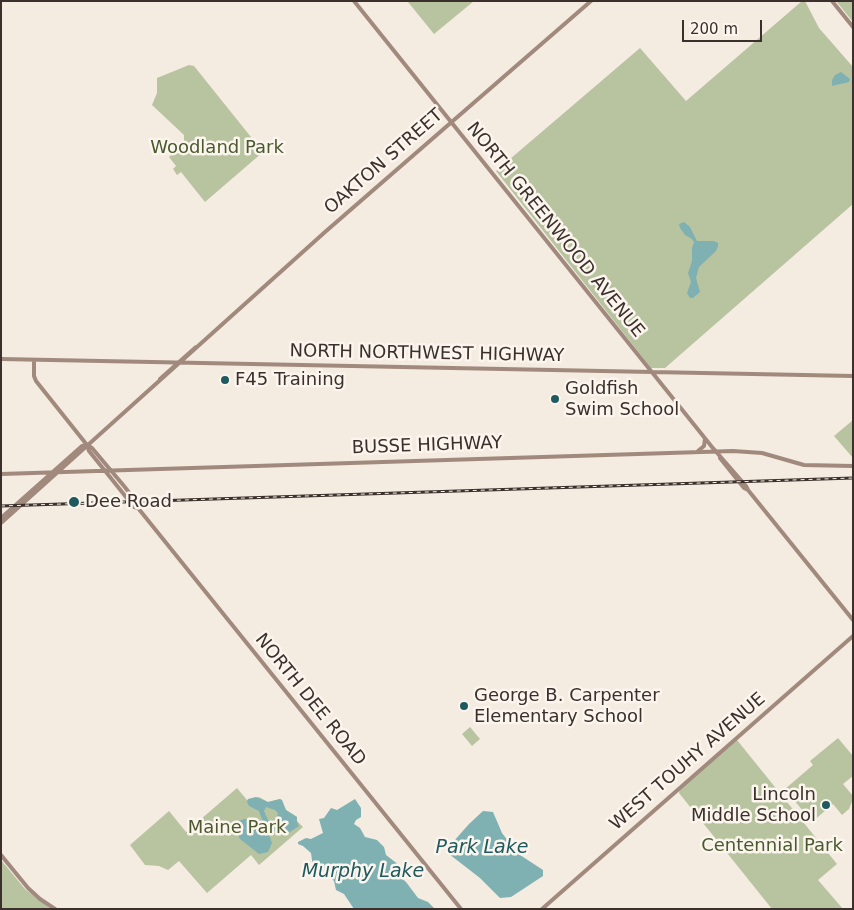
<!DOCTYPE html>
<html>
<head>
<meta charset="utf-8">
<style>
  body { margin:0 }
  #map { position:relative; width:854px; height:910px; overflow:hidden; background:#f4ebe1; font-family:"DejaVu Sans",sans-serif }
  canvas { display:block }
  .frame { position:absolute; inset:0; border:2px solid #3b302b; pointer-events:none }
  .scale { position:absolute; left:682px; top:20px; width:80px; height:22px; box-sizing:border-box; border:2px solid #3b302b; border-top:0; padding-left:6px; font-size:15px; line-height:18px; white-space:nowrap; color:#3b302b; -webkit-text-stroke:4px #fbf5ee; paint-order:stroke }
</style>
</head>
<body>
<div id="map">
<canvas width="854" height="910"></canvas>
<div class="frame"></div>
<div class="scale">200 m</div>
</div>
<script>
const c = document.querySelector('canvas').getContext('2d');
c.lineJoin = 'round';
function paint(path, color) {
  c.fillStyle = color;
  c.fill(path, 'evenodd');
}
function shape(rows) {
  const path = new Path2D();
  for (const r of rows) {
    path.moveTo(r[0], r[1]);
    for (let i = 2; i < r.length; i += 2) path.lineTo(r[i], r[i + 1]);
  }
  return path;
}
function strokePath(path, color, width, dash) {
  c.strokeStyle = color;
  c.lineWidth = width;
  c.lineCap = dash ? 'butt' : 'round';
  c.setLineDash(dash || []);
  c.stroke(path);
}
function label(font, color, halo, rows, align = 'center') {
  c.font = font + ' "DejaVu Sans",sans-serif';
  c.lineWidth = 5;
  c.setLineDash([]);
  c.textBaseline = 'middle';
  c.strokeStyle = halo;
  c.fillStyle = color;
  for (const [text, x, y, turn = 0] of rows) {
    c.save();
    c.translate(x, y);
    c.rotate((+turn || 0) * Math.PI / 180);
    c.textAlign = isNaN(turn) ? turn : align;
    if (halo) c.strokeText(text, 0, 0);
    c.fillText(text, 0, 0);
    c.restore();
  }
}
paint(shape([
  [409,1,474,1,434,34,408,2],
  [802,1,805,1,819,28,853,67,853,204,665,368,651,368,496,171,640,48,686,101],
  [836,1,853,1,853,22],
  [189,65,194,66,263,152,205,202,181,172,177,175,173,169,176,166,169,157,184,142,184,135,152,105,157,93,157,78],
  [853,420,853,458,834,436],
  [470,727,480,739,472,746,462,734],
  [838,738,853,756,853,776,843,784,853,796,853,799,849,809,842,815,833,804,812,822,785,789,813,765,810,761],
  [737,740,837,864,818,880,843,909,772,909,679,793,680,789],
  [237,788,247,800,259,797,268,802,280,799,286,810,297,817,297,821,303,827,259,865,251,855,207,893,179,861,168,870,159,866,145,865,130,845,169,811,186,832],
  [1,860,25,889,51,909,1,909]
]), '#b8c4a0');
paint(shape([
  [841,72,850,79,849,82,832,86,832,80,835,75],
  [684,222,690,227,697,241,714,241,718,243,718,246,716,251,699,267,696,278,700,292,693,298,690,298,687,293,691,282,688,273,692,261,692,248,694,242,692,239,685,235,680,228,679,224],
  [256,797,268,802,280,799,282,800,286,810,297,817,297,822,299,826,287,834,282,830,274,831,267,828,263,822,259,811,249,806,247,802,248,799],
  [266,807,275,810,278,813,275,824,268,820,264,811],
  [355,799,361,808,361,817,356,820,354,824,360,828,365,837,377,840,384,847,386,855,399,865,398,875,406,882,418,898,428,902,435,909,354,909,344,894,336,890,334,881,326,874,321,874,319,866,313,867,311,853,303,846,298,844,298,842,306,838,311,839,323,833,319,819,324,818,331,808,337,810],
  [483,811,493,812,502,833,517,853,543,870,543,876,511,897,500,898,480,878,449,854,447,848,448,845,454,841,469,824],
  [244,819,255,819,259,822,269,835,272,843,268,852,259,854,240,839,237,833,236,825,239,821]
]), '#7fb0b2');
strokePath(shape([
  [354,1,712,447,746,486,748,490,853,620],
  [832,1,853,27],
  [1,359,853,376],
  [34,360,34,376,36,381,87,445,92,448,124,486,138,504,138,508,461,909],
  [160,379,196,347],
  [87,445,89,451,110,477,134,507,138,508],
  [698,451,704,446,705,439],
  [720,458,744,488,748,490],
  [1,474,733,451,762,453,804,465,853,466],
  [1,518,82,446,87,445],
  [1,523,325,232,591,1],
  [1,855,28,888,40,899,55,909],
  [542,909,853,636]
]), '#a18a7d', 4);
const rail = shape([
  [1,506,853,478]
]);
strokePath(rail, '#3b302b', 3);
strokePath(rail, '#fbf5ee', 1, [4]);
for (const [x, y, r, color] of [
  [225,380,5,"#1f5a5e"],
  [555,399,5,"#1f5a5e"],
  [74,502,6,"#1f5a5e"],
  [464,706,5,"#1f5a5e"],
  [826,805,5,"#1f5a5e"]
]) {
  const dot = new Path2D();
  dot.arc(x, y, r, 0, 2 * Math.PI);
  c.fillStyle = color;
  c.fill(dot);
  strokePath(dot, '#fbf5ee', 2);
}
label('18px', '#4a5a2e', '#fbf5ee', [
  ["Woodland Park",217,148],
  ["Maine Park",237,828],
  ["Centennial Park",772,846]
]);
label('18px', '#3b302b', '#fbf5ee', [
  ["OAKTON STREET",384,162,-41],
  ["NORTH GREENWOOD AVENUE",555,230,51],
  ["NORTH NORTHWEST HIGHWAY",427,354,1],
  ["BUSSE HIGHWAY",427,446,-2],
  ["NORTH DEE ROAD",310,700,51],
  ["WEST TOUHY AVENUE",688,762,-41]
]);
label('18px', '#3b302b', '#fbf5ee', [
  ["F45 Training",235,380],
  ["Goldfish",565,389],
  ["Swim School",565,410],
  ["Dee Road",85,502],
  ["George B. Carpenter",474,696],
  ["Elementary School",474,717],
  ["Lincoln",816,795,"right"],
  ["Middle School",816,816,"right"]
], 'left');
label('italic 19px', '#1f5a5e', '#fbf5ee', [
  ["Park Lake",482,848],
  ["Murphy Lake",363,872]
]);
</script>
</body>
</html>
